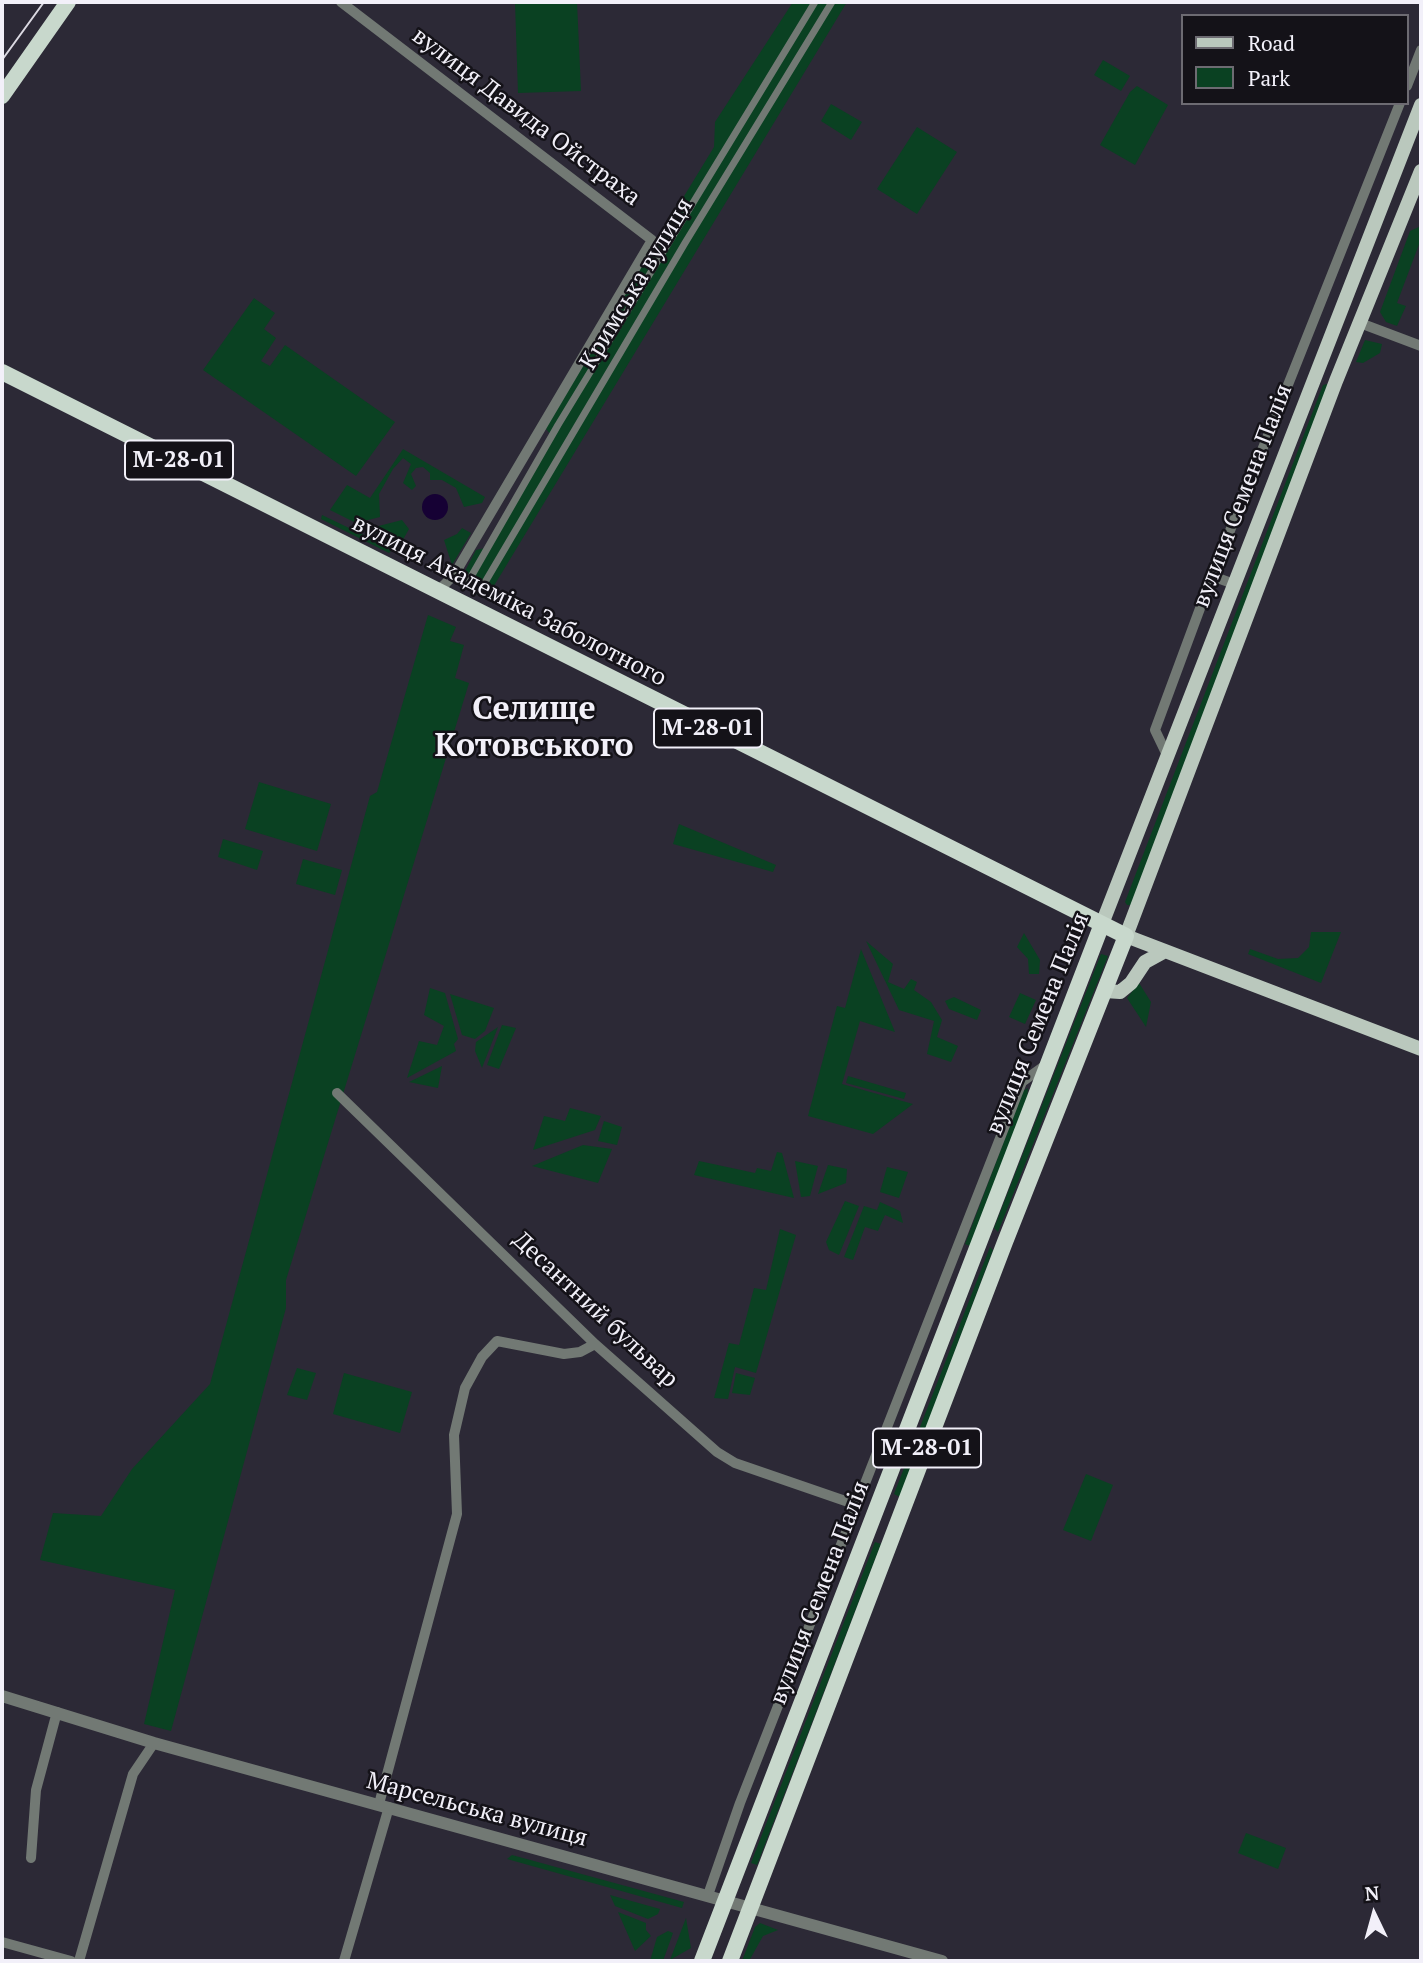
<!DOCTYPE html>
<html>
<head>
<meta charset="utf-8">
<style>
  body { margin:0 }
  #map { position:relative; width:1423px; height:1963px; overflow:hidden; background:#2c2936; font-family:"PT Serif",serif }
  canvas { display:block }
  .frame { position:absolute; inset:0; border:4px solid #f2f0f9; pointer-events:none }
  .legend { position:absolute; left:1181px; top:14px; width:228px; height:91px; box-sizing:border-box; background:#141218; border:2px solid #6d6b72; margin:0; padding:9px 12px; list-style:none; font-size:21px; color:#f2f0f9 }
  .legend li { display:flex; align-items:center; gap:14px; height:35px }
  .legend b { width:35px; border:2px solid #6d6b72 }
  .north { position:absolute; left:1339px; top:1879px; width:70px; height:70px; -webkit-text-stroke:5px #141218; paint-order:stroke; rotate:355deg; font-size:19px; font-weight:700; line-height:28px; text-align:center; color:#f2f0f9 }
  .north::after { content:''; display:block; margin:auto; width:24px; height:32px; background:#f2f0f9; clip-path:polygon(50% 0,100% 100%,50% 72%,0 100%) }
</style>
</head>
<body>
<div id="map">
<canvas width="1423" height="1963"></canvas>
<div class="frame"></div>
<ul class="legend">
<li><b style="height:9px;background:#bac8bd"></b>Road</li>
<li><b style="height:19px;background:#0a4122"></b>Park</li>
</ul>
<div class="north">N</div>
</div>
<script>
const c = document.querySelector('canvas').getContext('2d');
c.lineJoin = 'round';
function paint(path, color) {
  c.fillStyle = color;
  c.fill(path, 'evenodd');
}
function shape(rows) {
  const path = new Path2D();
  for (const r of rows) {
    if (r.length === 3) {
      path.moveTo(r[0] + r[2], r[1]);
      path.arc(r[0], r[1], r[2], 0, 2 * Math.PI);
      continue;
    }
    path.moveTo(r[0], r[1]);
    for (let i = 2; i < r.length; i += 2) path.lineTo(r[i], r[i + 1]);
  }
  return path;
}
function strokePath(path, color, width, dash) {
  c.strokeStyle = color;
  c.lineWidth = width;
  c.lineCap = dash ? 'butt' : 'round';
  c.setLineDash(dash || []);
  c.stroke(path);
}
function label(font, color, halo, rows, align = 'center') {
  c.font = font + ' "PT Serif",serif';
  c.lineWidth = 5;
  c.setLineDash([]);
  c.textBaseline = 'middle';
  c.strokeStyle = halo;
  c.fillStyle = color;
  for (const [text, x, y, turn = 0] of rows) {
    c.save();
    c.translate(x, y);
    c.rotate((+turn || 0) * Math.PI / 180);
    c.textAlign = isNaN(turn) ? turn : align;
    if (halo) c.strokeText(text, 0, 0);
    c.fillText(text, 0, 0);
    c.restore();
  }
}
paint(shape([
  [515,2,577,2,581,91,518,93],
  [793,2,847,2,486,599,464,588,463,575,476,550,485,548,550,434,544,426,714,147,715,122],
  [1103,60,1130,76,1121,91,1094,75],
  [1137,86,1168,105,1135,165,1100,145,1130,92],
  [831,104,862,122,851,140,821,121],
  [917,127,957,152,917,214,877,189],
  [1421,226,1421,239,1397,303,1406,306,1397,326,1386,322,1380,312,1410,231],
  [254,298,275,313,264,329,276,338,261,361,270,366,285,345,395,422,356,476,203,370],
  [1365,340,1382,344,1380,353,1363,363,1356,362],
  [1327,384,1329,387,1131,905,1127,905,1125,902,1323,385],
  [403,449,485,497,482,503,464,507,456,488,442,480,430,480,430,473,423,467,416,468,411,474,416,486,412,490,403,483,411,464,403,458,393,469,379,494,380,517,356,523,330,510,347,485,370,498],
  [322,515,393,549,389,553,321,519],
  [402,520,409,529,400,545,367,529],
  [462,528,471,533,452,565,444,540,457,534],
  [428,615,456,627,450,641,464,645,455,678,469,683,286,1280,286,1308,171,1731,144,1724,175,1590,40,1560,53,1513,101,1516,132,1469,210,1384,370,796,377,792],
  [259,782,331,804,317,851,245,829],
  [679,824,776,865,773,872,673,844],
  [223,839,263,851,257,870,218,857],
  [303,859,342,870,335,895,296,884],
  [1311,932,1341,932,1321,983,1248,954,1250,949,1278,959,1298,958,1309,947],
  [1024,933,1040,960,1039,974,1029,974,1028,959,1017,947],
  [866,941,893,964,888,982,904,989,911,979,917,982,914,990,931,1002,942,1020,937,1037,958,1046,951,1062,927,1054,934,1021,899,1010],
  [861,949,895,1032,860,1021,842,1084,913,1104,873,1134,808,1116,837,1006,845,1008],
  [1101,954,1108,956,998,1232,994,1228],
  [1139,983,1151,1002,1146,1027,1127,998],
  [430,988,445,993,458,1039,454,1044,456,1051,407,1078,419,1041,437,1045,444,1026,424,1015],
  [1020,993,1036,1000,1025,1024,1009,1017],
  [450,994,494,1008,485,1031,475,1039,462,1035],
  [954,997,981,1010,977,1020,949,1009,945,1001],
  [502,1025,516,1028,499,1069,487,1065],
  [498,1027,482,1068,475,1051,476,1042],
  [442,1066,438,1088,409,1082],
  [848,1076,906,1093,904,1099,846,1083],
  [1028,1088,1027,1100,970,1246,965,1244,1023,1091],
  [570,1108,601,1116,595,1130,533,1150,544,1116,565,1121],
  [604,1121,622,1127,617,1145,598,1141],
  [583,1145,612,1149,598,1183,532,1166],
  [777,1152,782,1153,794,1198,694,1175,699,1161,755,1173,757,1168,771,1171],
  [795,1161,818,1166,810,1196,801,1197],
  [828,1165,847,1169,846,1183,818,1194],
  [887,1167,908,1172,899,1198,880,1192],
  [845,1201,859,1206,839,1255,829,1250,826,1242],
  [880,1202,900,1211,903,1223,885,1215,878,1231,865,1227,853,1260,844,1257,864,1206,877,1210],
  [780,1229,796,1235,756,1373,735,1367,728,1399,714,1398,729,1343,739,1345,754,1288,766,1290],
  [990,1247,993,1250,900,1497,894,1494],
  [297,1368,316,1373,307,1400,287,1395],
  [344,1373,412,1392,400,1433,333,1414],
  [736,1373,755,1378,750,1395,732,1393],
  [1086,1474,1113,1485,1091,1541,1063,1530],
  [875,1542,881,1544,757,1865,751,1863],
  [1246,1833,1286,1848,1278,1869,1238,1853],
  [512,1855,684,1902,682,1908,507,1859],
  [610,1895,660,1909,658,1914,648,1919,615,1906],
  [618,1912,646,1923,646,1930,651,1936,635,1951],
  [686,1918,691,1948,670,1960],
  [760,1923,778,1930,763,1936,749,1961,742,1961,755,1927],
  [668,1931,673,1933,663,1961,650,1961,657,1937]
]), '#0a4122');
paint(shape([
  [435,507,13]
]), '#160134');
strokePath(shape([
  [468,582,558,425,815,2],
  [481,589,685,243,832,2]
]), '#727974', 7);
strokePath(shape([
  [341,2,652,240,454,575,440,589],
  [1407,86,1421,50],
  [1360,323,1421,346],
  [1212,576,1234,584],
  [1167,755,1155,730,1212,576,1400,103],
  [337,1093,595,1344,717,1452,735,1463,857,1505],
  [379,1804,457,1514,454,1435,465,1388,482,1357,497,1341,564,1354,580,1352,595,1344],
  [31,1858,36,1790,57,1712],
  [708,1895,740,1803,1022,1082,1047,1064],
  [2,1942,71,1961],
  [79,1961,133,1774,154,1743],
  [344,1961,389,1807]
]), '#727974', 10);
strokePath(shape([
  [2,1696,154,1743,942,1961]
]), '#727974', 12);
strokePath(shape([
  [1421,171,1336,381,1126,936,1421,1049],
  [1102,924,1421,105],
  [1105,991,1120,992,1131,983,1145,962,1165,951]
]), '#bac8bd', 14);
strokePath(shape([
  [2,96,68,2],
  [2,372,1126,936,1005,1242,730,1961],
  [702,1961,1102,924]
]), '#c8d8cc', 16);
strokePath(shape([
  [2,60,44,2]
]), '#dbd9e2', 2);
for (const [x, y, w] of [
  [179,460,108],
  [708,728,108],
  [927,1448,108]
]) {
  const box = new Path2D();
  box.roundRect(x - w / 2, y - 19.5, w, 39, 5);
  c.fillStyle = '#141218';
  c.fill(box);
  strokePath(box, '#f2f0f9', 2);
}
label('bold 23px', '#f2f0f9', null, [
  ["М-28-01",179,460],
  ["М-28-01",708,728],
  ["М-28-01",927,1448]
]);
label('24px', '#f2f0f9', '#141218', [
  ["вулиця Давида Ойстраха",526,117,37],
  ["Кримська вулиця",637,284,-59],
  ["вулиця Семена Палія",1243,496,-69],
  ["вулиця Академіка Заболотного",509,601,27],
  ["вулиця Семена Палія",1038,1024,-68],
  ["Десантний бульвар",595,1310,43],
  ["вулиця Семена Палія",820,1593,-69],
  ["Марсельська вулиця",477,1810,15]
]);
label('bold 32px', '#f2f0f9', '#141218', [
  ["Селище",534,710],
  ["Котовського",534,747]
]);
</script>
</body>
</html>
